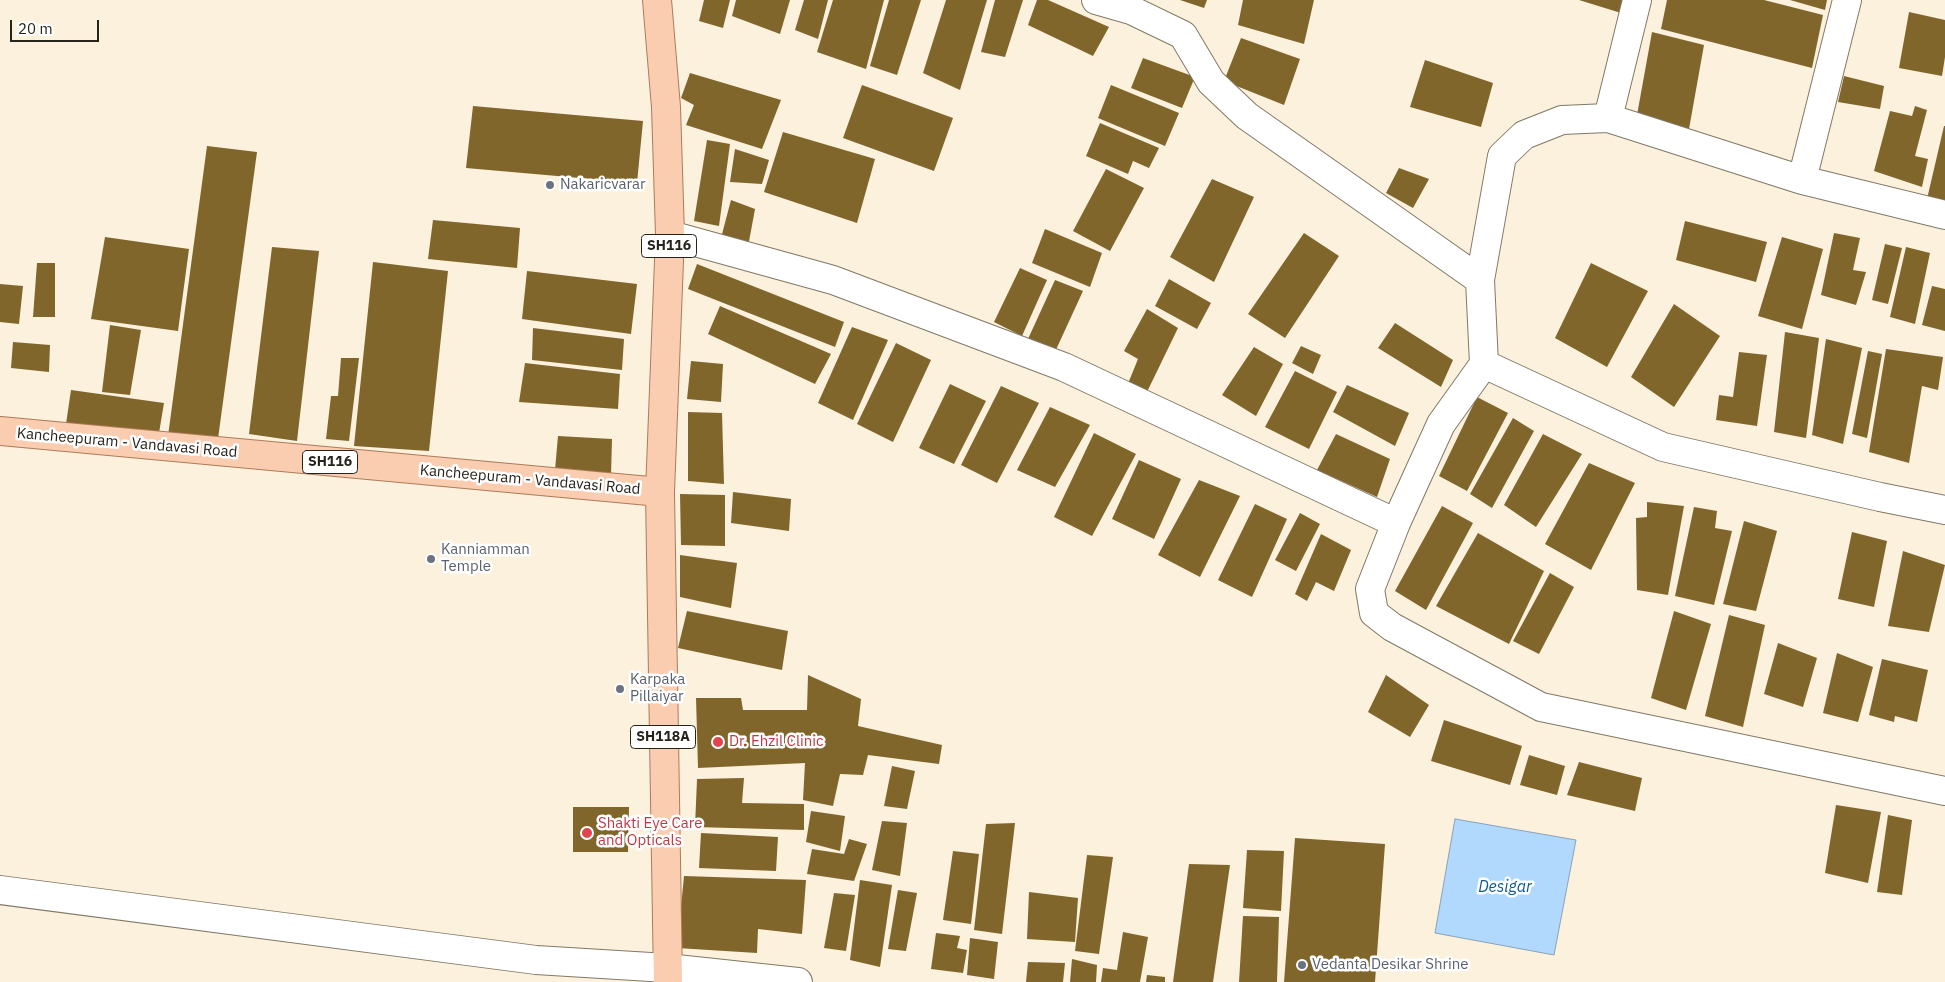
<!DOCTYPE html>
<html>
<head>
<meta charset="utf-8">
<style>
  body { margin:0 }
  #map { position:relative; width:1945px; height:982px; overflow:hidden; background:#fbf1dd; font-family:"IBM Plex Sans",sans-serif }
  canvas { display:block }
  .scale { position:absolute; left:10px; top:20px; width:89px; height:22px; box-sizing:border-box; border:2px solid #26231b; border-top:0; padding-left:6px; font-size:15px; line-height:18px; white-space:nowrap; color:#26231b; -webkit-text-stroke:4px #fff; paint-order:stroke }
</style>
</head>
<body>
<div id="map">
<canvas width="1945" height="982"></canvas>
<div class="scale">20 m</div>
</div>
<script>
const c = document.querySelector('canvas').getContext('2d');
c.lineJoin = 'round';
function paint(path, color) {
  c.fillStyle = color;
  c.fill(path, 'evenodd');
}
function shape(rows) {
  const path = new Path2D();
  for (const r of rows) {
    path.moveTo(r[0], r[1]);
    for (let i = 2; i < r.length; i += 2) path.lineTo(r[i], r[i + 1]);
  }
  return path;
}
function strokePath(path, color, width, dash) {
  c.strokeStyle = color;
  c.lineWidth = width;
  c.lineCap = dash ? 'butt' : 'round';
  c.setLineDash(dash || []);
  c.stroke(path);
}
function label(font, color, halo, rows, align = 'center') {
  c.font = font + ' "IBM Plex Sans",sans-serif';
  c.lineWidth = 5;
  c.setLineDash([]);
  c.textBaseline = 'middle';
  c.strokeStyle = halo;
  c.fillStyle = color;
  for (const [text, x, y, turn = 0] of rows) {
    c.save();
    c.translate(x, y);
    c.rotate((+turn || 0) * Math.PI / 180);
    c.textAlign = isNaN(turn) ? turn : align;
    if (halo) c.strokeText(text, 0, 0);
    c.fillText(text, 0, 0);
    c.restore();
  }
}
const water = shape([
  [1455,819,1576,840,1554,955,1435,933,1455,819]
]);
paint(water, '#b1d9fe');
strokePath(water, '#87a2ba', 1);
paint(shape([
  [704,0,730,0,723,28,699,21],
  [736,0,790,0,780,34,732,16],
  [804,0,828,0,818,39,795,30],
  [833,0,884,0,866,69,817,52],
  [889,0,921,0,897,75,870,66],
  [946,0,987,0,960,90,923,73],
  [995,0,1023,0,1005,57,981,52],
  [1037,0,1048,0,1109,27,1093,56,1028,25],
  [1180,0,1207,0,1204,8],
  [1243,0,1314,0,1304,44,1238,25],
  [1579,0,1624,0,1621,13],
  [1667,0,1764,0,1823,15,1812,68,1661,29],
  [1790,0,1827,0,1825,10],
  [1909,12,1945,20,1945,57,1942,76,1899,68],
  [1652,32,1704,45,1689,129,1637,115],
  [1241,38,1300,59,1284,105,1224,81],
  [1143,58,1195,77,1182,108,1131,88],
  [1425,60,1493,83,1481,127,1410,107],
  [690,73,781,100,762,149,686,125,694,105,681,98],
  [1844,76,1884,86,1880,109,1838,102],
  [862,85,953,118,934,171,843,138],
  [1111,85,1179,113,1165,146,1098,118],
  [473,106,643,121,637,183,466,168],
  [1915,106,1927,110,1915,156,1928,159,1922,187,1874,171,1890,111,1912,116],
  [1100,123,1159,148,1149,168,1133,161,1128,174,1086,156],
  [1944,126,1945,126,1945,204,1927,199],
  [783,132,875,159,857,223,764,192],
  [707,140,730,144,719,226,694,221],
  [207,146,257,152,217,446,168,436],
  [735,149,769,160,762,184,730,182],
  [1399,168,1429,179,1413,208,1386,193],
  [1106,169,1144,188,1110,251,1073,231],
  [1212,179,1254,197,1214,282,1170,257],
  [731,200,755,209,748,247,721,238],
  [433,220,520,228,517,268,428,259],
  [1685,221,1767,242,1756,282,1676,260],
  [1045,229,1102,253,1090,287,1032,263],
  [1304,233,1339,256,1285,338,1248,314],
  [1834,233,1860,238,1853,270,1866,272,1856,305,1821,295],
  [105,237,189,249,178,331,91,319],
  [1782,237,1823,249,1802,329,1758,316],
  [1885,244,1902,248,1888,304,1872,300],
  [272,247,319,251,297,441,249,434],
  [1906,247,1930,253,1915,324,1890,317],
  [373,262,448,271,429,451,354,446],
  [37,263,55,263,55,317,33,317],
  [1591,263,1648,291,1607,367,1555,338],
  [697,264,844,322,835,347,688,289],
  [1020,268,1047,280,1022,336,994,322],
  [527,271,637,284,631,334,522,319],
  [1169,279,1211,303,1197,329,1155,306],
  [1055,280,1083,291,1054,354,1028,339],
  [0,284,23,286,19,324,0,322],
  [1932,286,1945,289,1945,331,1922,325],
  [1674,304,1720,336,1674,407,1631,377],
  [720,306,831,354,815,384,708,334],
  [1147,309,1178,328,1146,394,1127,386,1138,359,1124,351],
  [1395,323,1453,360,1441,387,1378,348],
  [110,325,141,330,130,395,102,392],
  [852,327,888,340,853,420,818,403],
  [533,328,624,339,622,370,532,360],
  [1785,332,1819,338,1806,438,1774,432],
  [1826,339,1862,348,1843,444,1812,435],
  [13,342,50,345,49,372,11,368],
  [896,343,931,360,893,442,857,424],
  [1301,346,1321,355,1313,374,1292,363],
  [1254,347,1283,364,1256,416,1222,395],
  [1886,349,1943,357,1938,390,1922,386,1909,463,1869,452],
  [1868,351,1882,354,1867,438,1852,434],
  [1739,352,1767,355,1757,426,1716,420,1719,395,1733,397],
  [341,358,359,358,349,441,326,439,331,396,338,396],
  [691,361,723,364,721,402,687,399],
  [525,363,620,374,618,409,519,402],
  [1295,371,1337,392,1309,449,1265,427],
  [950,384,986,401,954,464,919,448],
  [1347,385,1409,413,1395,446,1333,412],
  [1001,386,1039,403,997,483,961,465],
  [71,390,164,403,159,433,66,424],
  [1477,397,1508,413,1467,491,1439,476],
  [1050,407,1090,425,1055,487,1017,470],
  [688,412,722,413,724,484,688,481],
  [1513,418,1534,431,1492,508,1470,494],
  [1094,433,1136,454,1092,536,1054,517],
  [1336,434,1390,459,1377,497,1317,470],
  [1543,434,1582,454,1536,527,1504,505],
  [558,436,612,439,611,475,555,470],
  [1139,460,1181,479,1154,539,1112,519],
  [1589,463,1635,483,1591,570,1545,544],
  [1199,480,1240,496,1200,577,1158,555],
  [733,492,791,499,789,531,731,523],
  [680,494,725,495,725,546,681,545],
  [1647,502,1684,506,1668,595,1637,590,1636,518,1647,517],
  [1255,504,1287,519,1252,597,1218,580],
  [1442,506,1473,523,1426,610,1395,591],
  [1694,507,1717,511,1715,528,1732,531,1714,605,1675,596],
  [1300,513,1320,524,1296,571,1275,560],
  [1744,521,1777,531,1756,611,1723,604],
  [1852,532,1887,541,1874,607,1838,599],
  [1478,533,1544,571,1509,644,1436,606],
  [1321,534,1351,550,1334,591,1316,582,1307,601,1295,594],
  [1903,551,1945,565,1929,632,1888,626],
  [680,555,737,563,731,608,680,597],
  [1550,573,1574,587,1539,654,1513,641],
  [687,611,788,631,782,670,678,648],
  [1674,611,1711,624,1686,710,1651,698],
  [1729,615,1765,625,1743,727,1705,716],
  [1778,643,1817,658,1803,707,1764,694],
  [1837,653,1873,667,1858,722,1823,713],
  [1882,659,1928,670,1917,722,1895,716,1894,722,1869,715],
  [808,675,861,699,858,726,942,745,939,764,868,755,863,775,840,774,833,806,803,800,805,763,698,768,696,698,741,698,743,710,807,710],
  [1386,675,1429,705,1410,737,1368,712],
  [1444,720,1522,746,1510,785,1431,761],
  [1529,755,1565,766,1557,795,1520,785],
  [1579,762,1642,778,1635,811,1567,795],
  [892,766,915,771,907,809,884,806],
  [744,778,742,803,804,804,804,830,695,827,697,779],
  [1836,805,1881,812,1868,883,1825,873],
  [573,807,629,807,628,852,573,852],
  [811,811,845,816,840,851,806,842],
  [1888,815,1912,820,1902,895,1877,892],
  [882,821,907,823,900,876,872,870],
  [1015,823,1002,934,974,930,986,824],
  [701,833,778,837,776,871,699,868],
  [1295,838,1385,844,1375,982,1284,982],
  [849,839,867,844,854,881,807,874,812,849,844,854],
  [1247,850,1284,851,1281,911,1243,908],
  [953,851,979,854,971,924,943,920],
  [1087,855,1113,857,1099,954,1075,951],
  [1189,864,1230,865,1213,982,1173,982],
  [684,876,806,880,802,934,758,929,757,953,677,948],
  [860,880,892,885,880,967,850,960],
  [898,890,917,893,906,951,888,949],
  [1029,892,1078,898,1075,942,1027,939],
  [834,893,855,895,846,951,824,948],
  [1243,916,1279,917,1277,982,1239,982],
  [1123,932,1148,937,1140,982,1101,982,1103,968,1117,970],
  [936,933,960,936,957,948,967,950,963,973,931,969],
  [970,938,998,942,994,979,967,975],
  [1072,959,1097,965,1096,982,1070,982],
  [1028,962,1065,963,1063,982,1026,982],
  [1147,975,1165,977,1165,982,1146,982]
]), '#81662c');
const street = shape([
  [1096,0,1131,10,1183,35,1211,82,1247,116,1480,280],
  [1608,118,1637,0],
  [1802,180,1847,0],
  [670,235,833,280,1064,367,1396,523],
  [1484,364,1480,280,1502,156,1524,135,1562,120,1608,118,1802,180,1945,215],
  [1945,510,1880,497,1663,447,1484,364,1441,424,1396,523,1370,589,1374,613,1392,627,1541,707,1945,791],
  [0,890,536,960,667,968,798,982]
]);
const primary = shape([
  [657,0,666,107,670,235,660,492,668,982],
  [0,431,660,492]
]);
strokePath(street, '#817866', 30);
strokePath(primary, '#ad7b5a', 30);
strokePath(street, '#fff', 28);
strokePath(primary, '#faccb0', 28);
for (const [x, y, r, color] of [
  [550,185,5,"#6b7280"],
  [431,559,5,"#6b7280"],
  [620,689,5,"#6b7280"],
  [718,742,6,"#e0444e"],
  [587,833,6,"#e0444e"],
  [1302,965,5,"#6b7280"]
]) {
  const dot = new Path2D();
  dot.arc(x, y, r, 0, 2 * Math.PI);
  c.fillStyle = color;
  c.fill(dot);
  strokePath(dot, '#fff', 2);
}
for (const [x, y, w] of [
  [669,246,55],
  [330,462,55],
  [663,737,65]
]) {
  const box = new Path2D();
  box.roundRect(x - w / 2, y - 11.5, w, 23, 4);
  c.fillStyle = '#fff';
  c.fill(box);
  strokePath(box, '#26231b', 1);
}
label('bold 14px', '#26231b', null, [
  ["SH116",669,246],
  ["SH116",330,462],
  ["SH118A",663,737]
]);
label('15px', '#5b616d', '#fff', [
  ["Nakaricvarar",560,185],
  ["Kanniamman",441,550],
  ["Temple",441,567],
  ["Karpaka",630,680],
  ["Pillaiyar",630,697],
  ["Vedanta Desikar Shrine",1312,965]
], 'left');
label('15px', '#26231b', '#fff', [
  ["Kancheepuram - Vandavasi Road",127,443,5],
  ["Kancheepuram - Vandavasi Road",530,480,5]
]);
label('15px', '#be3a42', '#fff', [
  ["Dr. Ehzil Clinic",729,742],
  ["Shakti Eye Care",598,824],
  ["and Opticals",598,841]
], 'left');
label('italic 16px', '#0d5b92', '#fff', [
  ["Desigar",1505,887]
]);
</script>
</body>
</html>
